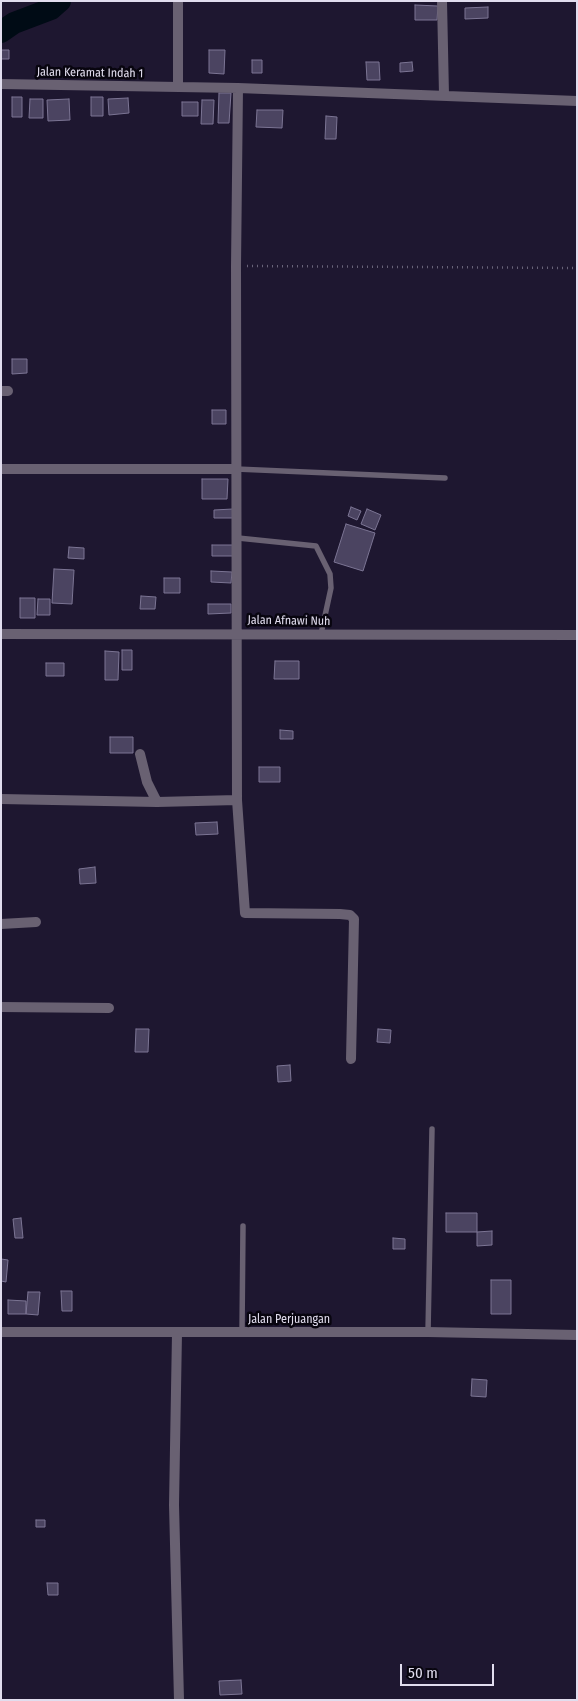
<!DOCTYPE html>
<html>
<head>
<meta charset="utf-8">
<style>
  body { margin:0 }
  #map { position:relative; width:578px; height:1701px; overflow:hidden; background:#1e1730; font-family:"Fira Sans Condensed",sans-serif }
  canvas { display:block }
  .frame { position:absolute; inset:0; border:2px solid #e1ddee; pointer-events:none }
  .scale { position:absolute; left:400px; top:1664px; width:94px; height:22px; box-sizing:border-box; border:2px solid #e1ddee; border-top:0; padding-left:6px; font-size:15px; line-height:18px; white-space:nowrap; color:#e1ddee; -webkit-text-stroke:4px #08050f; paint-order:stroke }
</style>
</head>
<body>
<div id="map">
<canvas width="578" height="1701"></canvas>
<div class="frame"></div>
<div class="scale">50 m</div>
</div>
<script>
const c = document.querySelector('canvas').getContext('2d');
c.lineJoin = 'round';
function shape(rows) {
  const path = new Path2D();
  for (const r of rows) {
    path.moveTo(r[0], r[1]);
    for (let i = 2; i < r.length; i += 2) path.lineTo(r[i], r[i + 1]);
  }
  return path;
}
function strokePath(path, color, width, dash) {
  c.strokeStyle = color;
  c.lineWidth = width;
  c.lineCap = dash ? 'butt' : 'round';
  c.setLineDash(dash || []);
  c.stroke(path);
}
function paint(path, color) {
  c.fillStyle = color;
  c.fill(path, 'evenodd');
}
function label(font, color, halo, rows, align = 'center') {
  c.font = font + ' "Fira Sans Condensed",sans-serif';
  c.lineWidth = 5;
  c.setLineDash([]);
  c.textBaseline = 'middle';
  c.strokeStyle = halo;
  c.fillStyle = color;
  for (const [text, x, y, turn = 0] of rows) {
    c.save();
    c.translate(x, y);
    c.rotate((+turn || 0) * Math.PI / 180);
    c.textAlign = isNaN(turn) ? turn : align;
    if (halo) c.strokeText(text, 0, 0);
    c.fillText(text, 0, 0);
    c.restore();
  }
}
strokePath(shape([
  [1,32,14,23,51,9,60,1]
]), '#000b15', 22);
const building = shape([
  [415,5,438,6,437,20,415,20,415,5],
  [488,7,488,18,465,19,465,8,488,7],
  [1,50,9,50,9,59,1,59,1,50],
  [209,50,225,50,224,74,209,73,209,50],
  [252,60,262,60,262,73,252,73,252,60],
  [366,62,379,62,380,80,367,80,366,62],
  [412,62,413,71,400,72,400,63,412,62],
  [219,93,231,93,229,123,218,123,219,93],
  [12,97,22,97,22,117,12,117,12,97],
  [91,97,103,97,103,116,91,116,91,97],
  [128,98,129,113,109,115,108,99,128,98],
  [30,99,43,99,43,118,29,118,30,99],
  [69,99,70,120,48,121,47,100,69,99],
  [202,100,214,100,213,124,201,124,202,100],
  [182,102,198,102,198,116,182,116,182,102],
  [257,110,283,110,282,128,256,127,257,110],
  [326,116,337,117,336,139,325,139,326,116],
  [12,359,27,359,27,373,12,374,12,359],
  [212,410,226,410,226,424,212,424,212,410],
  [202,479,228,479,227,499,202,499,202,479],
  [351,507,361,511,357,520,348,516,351,507],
  [233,509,233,518,214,518,214,510,233,509],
  [367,509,381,515,375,530,361,524,367,509],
  [346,524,375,533,363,571,334,562,346,524],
  [212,545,236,545,236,556,212,556,212,545],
  [69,547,84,548,84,559,68,558,69,547],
  [54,569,74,570,72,604,52,603,54,569],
  [211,571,232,572,231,583,211,582,211,571],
  [164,578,180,578,180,593,164,593,164,578],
  [141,596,156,597,155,609,140,609,141,596],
  [20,598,35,598,35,618,20,618,20,598],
  [38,599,50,599,50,615,37,615,38,599],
  [208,604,231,604,231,613,208,614,208,604],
  [122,650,132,650,132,670,122,670,122,650],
  [105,651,119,652,118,680,105,680,105,651],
  [275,661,299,661,299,679,274,679,275,661],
  [46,663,64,663,64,676,46,676,46,663],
  [280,730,293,731,293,739,280,739,280,730],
  [110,737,133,737,133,753,110,753,110,737],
  [259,767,280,767,280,782,259,782,259,767],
  [217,822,218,834,196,835,195,823,217,822],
  [95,867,96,883,80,884,79,869,95,867],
  [136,1029,149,1029,148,1052,135,1052,136,1029],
  [378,1029,391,1030,390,1043,377,1042,378,1029],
  [290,1065,291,1081,278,1082,277,1066,290,1065],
  [446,1213,477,1213,477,1232,446,1232,446,1213],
  [21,1218,23,1238,15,1238,13,1219,21,1218],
  [492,1231,492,1245,477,1246,477,1232,492,1231],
  [393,1238,405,1239,405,1249,393,1249,393,1238],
  [1,1259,8,1260,6,1282,1,1281,1,1259],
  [491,1280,511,1280,511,1314,491,1314,491,1280],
  [61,1291,72,1291,72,1311,62,1311,61,1291],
  [28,1292,40,1292,38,1315,26,1314,28,1292],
  [8,1300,26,1301,26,1314,8,1314,8,1300],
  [472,1379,487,1380,486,1397,471,1396,472,1379],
  [36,1520,45,1520,45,1527,36,1527,36,1520],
  [47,1583,58,1583,58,1595,48,1595,47,1583],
  [241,1680,242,1694,220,1695,219,1681,241,1680]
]);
paint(building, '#4b4461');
strokePath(building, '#7c7594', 1);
strokePath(shape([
  [247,266,577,268]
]), '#686278', 2.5, [1, 4]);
strokePath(shape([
  [236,469,445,478],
  [238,538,316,546,330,574,331,588,321,634],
  [242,1332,243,1226],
  [428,1332,432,1129]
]), '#696172', 5.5);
strokePath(shape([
  [178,1,178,87],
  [442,1,444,95],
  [1,84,238,88,577,101],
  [238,88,236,266,237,800,245,913,340,914,350,915,354,919,351,1059],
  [1,391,8,391],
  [1,469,236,469],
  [1,634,577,635],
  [140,754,147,782,157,802],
  [1,799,157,802,237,800],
  [1,924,36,922],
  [1,1007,109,1008],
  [1,1332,428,1332,577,1335],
  [177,1333,174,1505,179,1700]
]), '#696172', 10);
label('12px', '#e1ddee', '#08050f', [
  ["Jalan Keramat Indah 1",90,73,1],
  ["Jalan Afnawi Nuh",289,621,1],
  ["Jalan Perjuangan",289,1320]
]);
</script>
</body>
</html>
